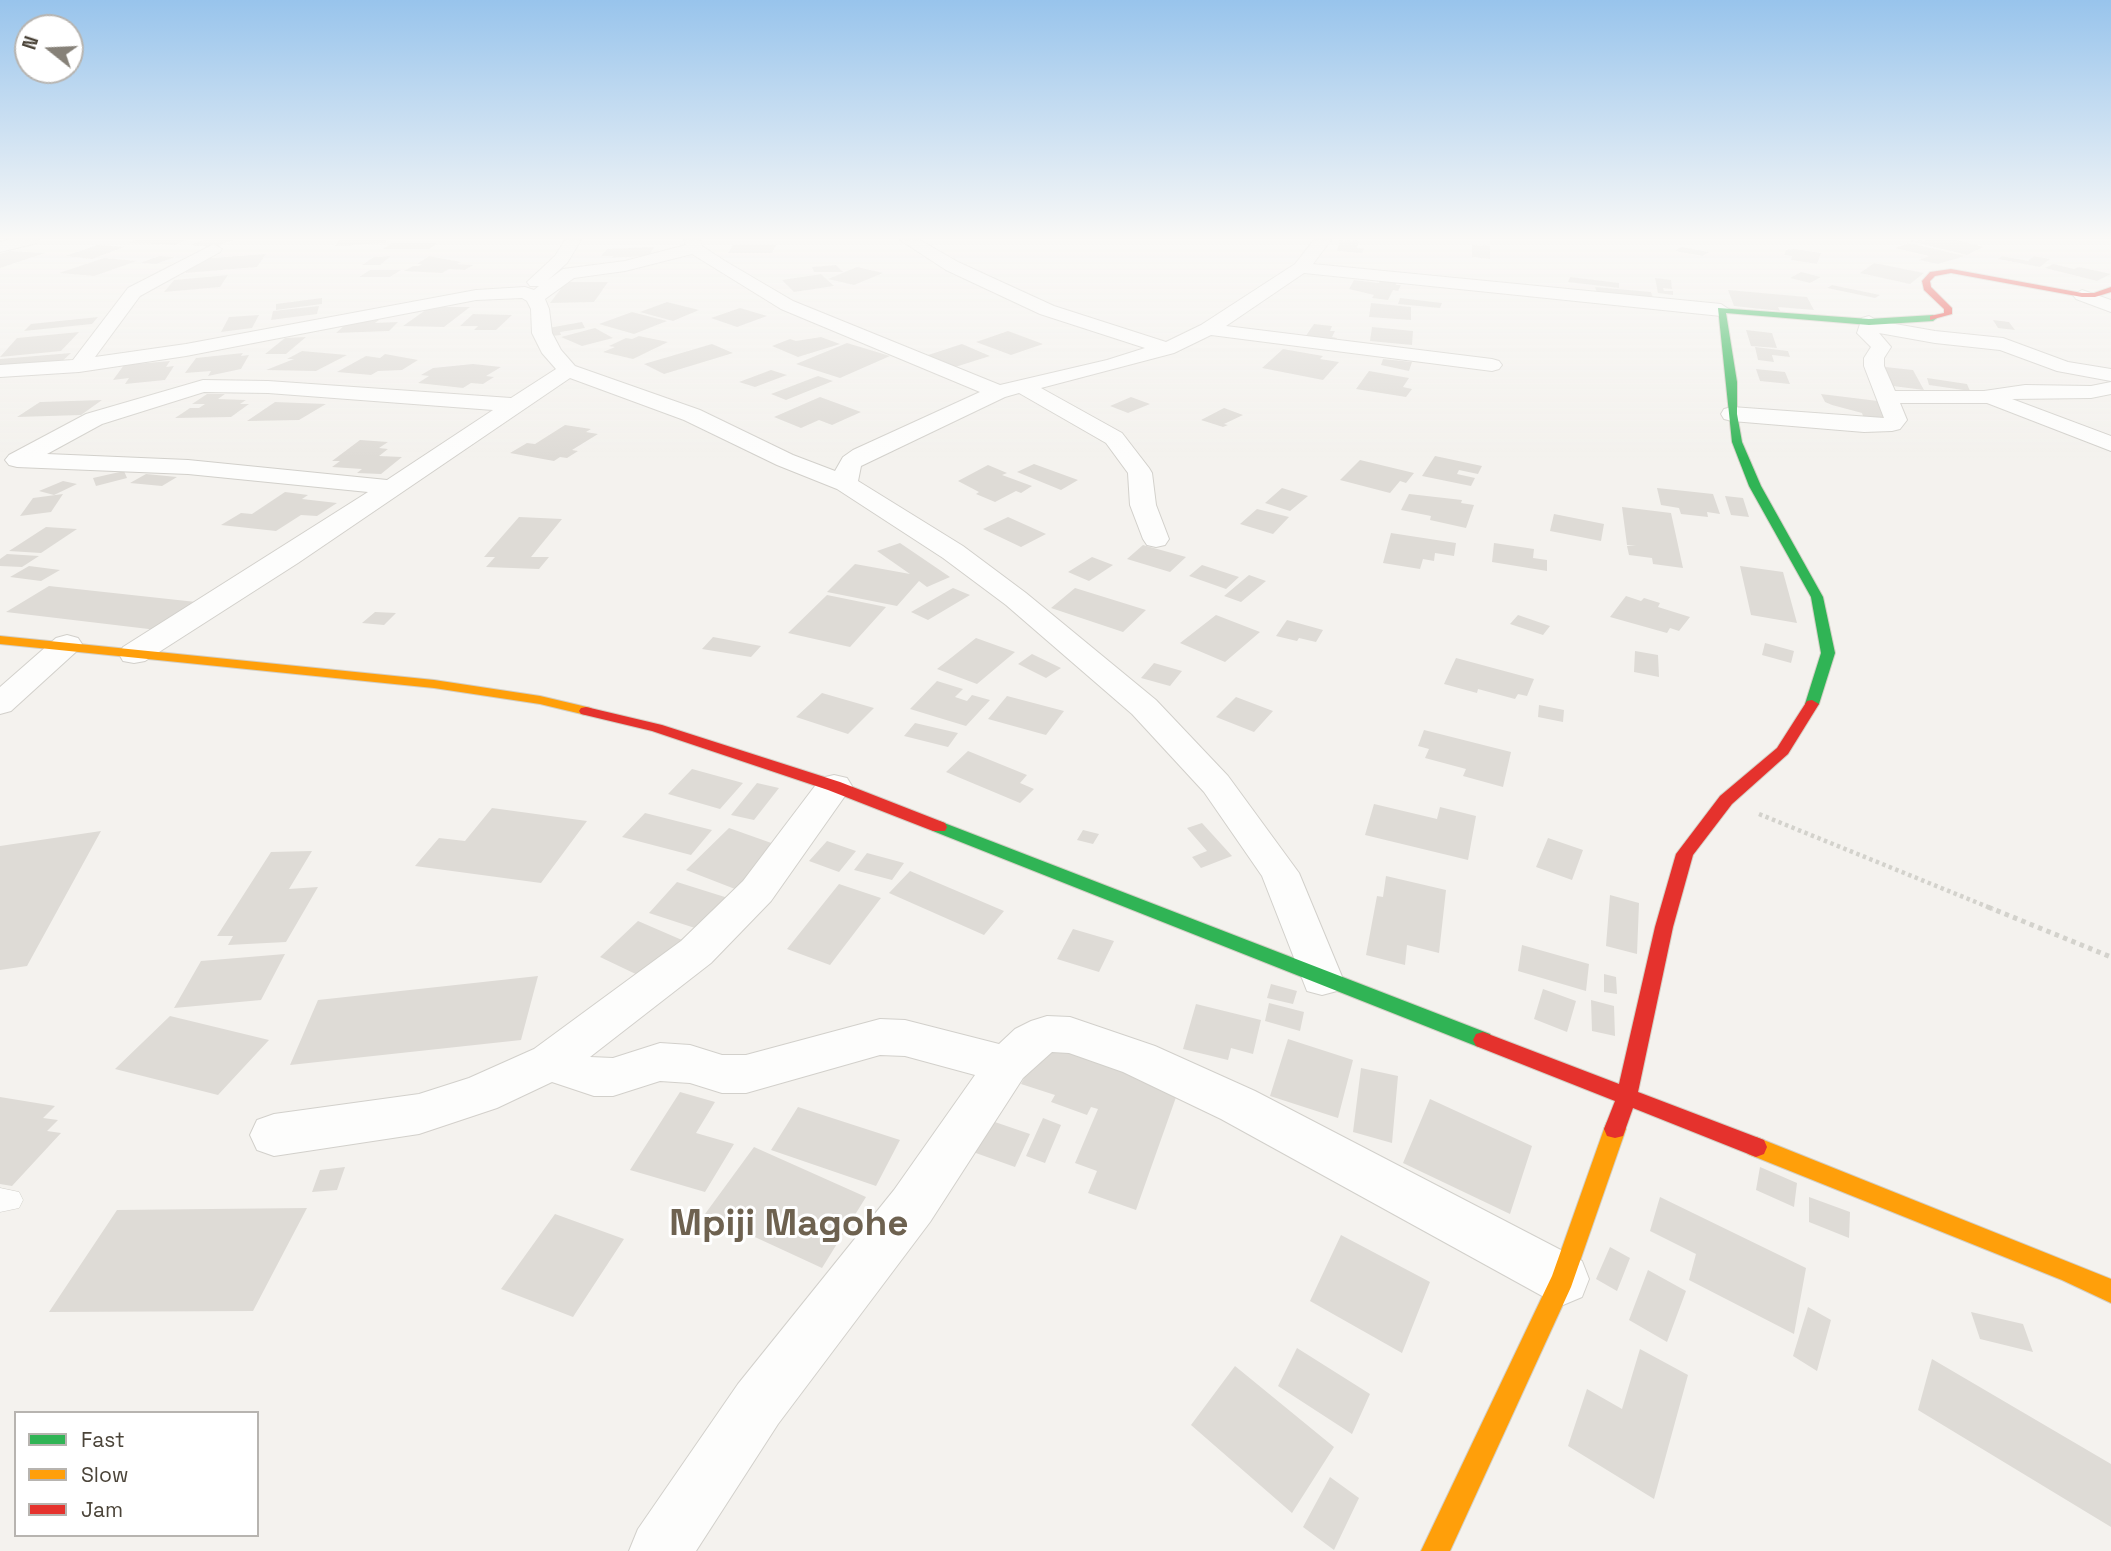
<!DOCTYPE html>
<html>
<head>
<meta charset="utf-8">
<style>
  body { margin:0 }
  #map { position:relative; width:2111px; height:1551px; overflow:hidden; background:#f4f2ee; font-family:"Space Grotesk",sans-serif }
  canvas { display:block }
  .legend { position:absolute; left:14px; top:1411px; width:245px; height:126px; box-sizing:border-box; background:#fff; border:2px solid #b7b4b0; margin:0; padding:9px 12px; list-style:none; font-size:21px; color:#4b4439 }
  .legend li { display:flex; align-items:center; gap:14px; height:35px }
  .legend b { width:35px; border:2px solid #b7b4b0 }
  .north { position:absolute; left:14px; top:14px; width:70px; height:70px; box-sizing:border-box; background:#fff; border:2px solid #b7b4b0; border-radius:50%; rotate:288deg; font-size:19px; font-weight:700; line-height:28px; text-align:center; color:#4b4439 }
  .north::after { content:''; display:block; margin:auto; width:24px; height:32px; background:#868178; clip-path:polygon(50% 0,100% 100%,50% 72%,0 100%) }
</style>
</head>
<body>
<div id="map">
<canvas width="2111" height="1551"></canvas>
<ul class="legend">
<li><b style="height:9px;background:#30b455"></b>Fast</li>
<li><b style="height:9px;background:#ff9f0a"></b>Slow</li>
<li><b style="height:9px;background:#e5322d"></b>Jam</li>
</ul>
<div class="north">N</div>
</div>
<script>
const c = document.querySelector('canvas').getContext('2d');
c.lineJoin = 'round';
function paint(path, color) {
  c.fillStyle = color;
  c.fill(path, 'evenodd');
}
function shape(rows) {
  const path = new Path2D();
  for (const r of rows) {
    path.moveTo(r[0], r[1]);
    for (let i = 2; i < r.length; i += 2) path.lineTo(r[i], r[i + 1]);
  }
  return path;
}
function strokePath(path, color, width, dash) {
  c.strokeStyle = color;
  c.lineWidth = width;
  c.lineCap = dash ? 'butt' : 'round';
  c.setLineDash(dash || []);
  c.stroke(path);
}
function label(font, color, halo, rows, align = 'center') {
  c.font = font + ' "Space Grotesk",sans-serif';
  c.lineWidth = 6;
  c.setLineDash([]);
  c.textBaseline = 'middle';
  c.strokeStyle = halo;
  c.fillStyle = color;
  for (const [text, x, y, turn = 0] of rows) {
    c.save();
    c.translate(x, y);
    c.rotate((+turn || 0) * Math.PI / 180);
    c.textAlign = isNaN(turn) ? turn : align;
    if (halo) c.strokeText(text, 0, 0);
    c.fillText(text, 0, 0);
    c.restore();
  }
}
paint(shape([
  [135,240,186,240,176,245,129,243],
  [203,240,233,240,216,247,191,245],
  [339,240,387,240,385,243,335,246],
  [1340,240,1359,241,1357,248,1364,249,1362,253,1337,251],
  [1928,240,1955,240,1983,247,1967,255,1910,241],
  [392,243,437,243,429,249,383,249],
  [1909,243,1965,256,1938,264,1919,260,1929,256,1895,248],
  [98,245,124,247,92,259,65,256],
  [733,245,776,245,772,253,728,253],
  [1472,245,1490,246,1490,259,1472,257],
  [654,247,649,256,611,258,613,256,601,256,607,249],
  [1681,247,1709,252,1703,256,1675,251],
  [1795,249,1821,253,1817,264,1791,260,1792,256,1784,255,1786,250],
  [10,251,45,253,0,268,0,254],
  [266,254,257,267,185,273,197,259],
  [159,256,175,257,156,264,140,263],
  [391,256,380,265,362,265,374,257],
  [429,256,461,262,457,264,473,265,465,270,449,269,442,273,404,271,413,266,419,266,422,264,417,264],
  [2002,256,2028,261,2034,256,2050,259,2040,267,1998,259],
  [104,258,137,261,94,276,59,273],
  [1874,263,1924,273,1910,284,1860,273],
  [2053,264,2074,269,2079,267,2111,274,2097,281,2045,268],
  [836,265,843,272,814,272,812,267],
  [857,267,883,273,854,285,828,279],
  [370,270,401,270,390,277,359,277],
  [1801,272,1821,277,1810,283,1790,278],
  [821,274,834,286,794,292,782,280],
  [228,275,220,287,164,292,174,280],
  [1570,277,1619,283,1619,288,1568,282],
  [1655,278,1671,280,1672,289,1663,288,1664,291,1673,291,1673,295,1658,293],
  [1354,280,1379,283,1380,280,1397,282,1396,285,1401,285,1398,291,1393,290,1388,300,1372,298,1374,295,1349,289],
  [566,282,608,282,594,302,550,303],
  [1832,285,1880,295,1875,298,1827,288],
  [1595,287,1651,292,1654,301,1598,296],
  [1728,290,1807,297,1814,310,1778,307,1780,311,1734,306],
  [322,298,322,304,276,310,276,304],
  [1400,298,1442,303,1440,308,1398,304],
  [667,302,699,310,673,321,640,312],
  [1371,303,1411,307,1411,320,1369,317],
  [319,306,317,314,271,320,273,311],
  [430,307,470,307,444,327,403,326],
  [740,308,767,316,737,327,711,318],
  [632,312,667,321,634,334,599,324],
  [473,314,512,315,496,330,474,330,478,326,460,326],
  [259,315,252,328,221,332,229,317],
  [98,317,92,324,24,331,31,324],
  [361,320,379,320,375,323,398,322,389,331,336,333,347,323,358,323],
  [1993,320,2009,322,2015,330,1998,328],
  [582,322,585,328,560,332,561,335,552,336,548,328],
  [1314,324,1332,326,1330,331,1335,331,1332,337,1337,338,1336,341,1305,337],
  [1372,327,1413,331,1412,345,1370,341],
  [595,328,613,338,582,346,561,337],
  [1746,330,1772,333,1777,348,1751,346],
  [1008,331,1043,344,1011,355,976,342],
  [79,332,61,351,0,357,17,338],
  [639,336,668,342,633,359,603,352,615,347,609,346,626,338,632,339],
  [306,337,286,354,265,354,285,338],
  [821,337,840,344,798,357,772,346,790,339,796,341],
  [847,343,890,356,840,378,796,364],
  [712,344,733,353,664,374,644,364],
  [962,344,990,356,952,368,925,356],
  [1755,347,1788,351,1790,357,1772,355,1774,362,1758,360],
  [1283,349,1323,356,1320,359,1339,362,1323,380,1262,368],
  [302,351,347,355,316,371,266,370,294,359,287,359],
  [71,353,58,365,0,369,0,359],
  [243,353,241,356,249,355,241,369,208,376,211,371,185,373,196,358],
  [385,354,418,360,402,370,378,371,371,375,337,372,366,356,380,358],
  [1383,359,1412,362,1409,371,1381,365],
  [170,361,166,367,174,366,165,380,125,384,129,378,113,380,124,365],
  [473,364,501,367,486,376,494,377,483,384,471,383,463,388,418,383,429,376,421,375,433,368],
  [1876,366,1913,370,1924,390,1885,385],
  [1756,369,1785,372,1790,384,1760,381],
  [771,370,787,375,755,387,739,382],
  [1369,371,1409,378,1403,387,1412,389,1406,397,1356,389],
  [818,376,833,381,786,400,771,394],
  [1927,378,1967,384,1970,391,1929,385],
  [207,394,225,394,218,399,246,400,240,404,249,404,231,417,175,418,190,408,199,408,205,404,192,404],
  [1821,394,1878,401,1887,419,1863,416,1862,413,1832,405,1825,402],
  [820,397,861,412,832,425,819,420,801,428,774,417],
  [1131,397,1150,404,1128,413,1110,406],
  [102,400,81,415,17,417,40,402],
  [275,402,326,404,299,420,247,421],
  [1224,408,1243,415,1224,424,1228,425,1223,427,1201,420],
  [565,425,591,429,586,432,598,434,572,450,578,451,567,458,560,457,554,461,510,453,527,443,535,444],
  [360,440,388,442,379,448,388,449,379,456,402,457,381,474,357,473,362,469,332,467,340,461,332,461],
  [1435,456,1482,466,1478,474,1459,470,1457,474,1475,478,1471,486,1422,476],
  [1360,460,1414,473,1406,483,1400,481,1390,493,1340,480],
  [1034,464,1078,480,1061,490,1017,472],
  [988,465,1007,473,1002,475,1032,486,1021,493,1016,491,995,502,976,494,979,492,958,481],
  [124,471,127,478,96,486,93,478],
  [146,474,177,477,162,486,130,483],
  [63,481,77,484,54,495,39,491],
  [1282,488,1308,496,1290,511,1265,503],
  [1657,488,1713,494,1720,514,1707,512,1708,517,1681,514,1679,508,1661,505],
  [285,492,308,495,302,499,337,503,317,516,301,515,276,531,221,525,241,513,252,514],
  [63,494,51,512,20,516,33,498],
  [1409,494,1462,500,1461,503,1474,505,1466,528,1430,520,1431,516,1401,510],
  [1725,496,1743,498,1749,517,1731,515],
  [1622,507,1671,513,1683,568,1653,564,1652,558,1629,555,1627,546,1636,546,1627,545],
  [1257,509,1289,517,1273,534,1240,524],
  [1554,514,1604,524,1601,541,1550,531],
  [519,517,562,519,531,557,549,557,539,569,486,567,495,557,484,557],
  [1008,517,1046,534,1021,547,983,529],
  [46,527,77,529,41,553,9,551],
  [1391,533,1456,543,1454,556,1435,553,1434,561,1423,559,1420,569,1383,563],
  [900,543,950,577,927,587,919,581,897,606,827,592,855,564,910,574,877,551],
  [1494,543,1534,549,1533,558,1547,560,1547,571,1492,562],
  [1143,545,1186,557,1170,572,1127,559],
  [7,554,39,556,22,567,0,566,0,559],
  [1092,557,1113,565,1089,581,1068,572],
  [1202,565,1239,577,1226,589,1189,576],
  [29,566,60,570,41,581,10,577],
  [1740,566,1783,572,1797,623,1751,615],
  [1249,575,1266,581,1241,602,1224,596],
  [49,586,196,602,157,630,6,612],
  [953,588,970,595,928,620,911,612],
  [1075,588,1146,610,1123,632,1051,608],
  [827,595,886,607,850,647,788,633],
  [1626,596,1641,601,1644,598,1660,603,1658,607,1690,617,1679,631,1670,628,1667,633,1610,617],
  [375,612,396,613,384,625,362,623],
  [1216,615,1260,632,1225,662,1180,643],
  [1518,615,1550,626,1543,635,1510,624],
  [1287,620,1323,630,1316,642,1299,638,1297,641,1276,636],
  [713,637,761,646,751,657,702,649],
  [976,638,1015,652,977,684,937,669],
  [1765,643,1794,651,1791,663,1762,655],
  [1635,651,1658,655,1659,677,1634,672],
  [1032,654,1061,668,1046,678,1018,664],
  [1456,658,1534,679,1527,696,1518,694,1515,699,1478,689,1477,693,1444,684],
  [1154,663,1182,671,1170,686,1141,678],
  [937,681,963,689,955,697,967,701,972,695,990,700,966,726,910,709],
  [822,693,874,708,848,734,796,717],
  [1007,696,1064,711,1046,735,988,719],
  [1236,697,1273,711,1254,732,1216,717],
  [1539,705,1564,710,1563,722,1538,717],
  [915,723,958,733,948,747,904,736],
  [1424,730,1511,752,1503,787,1463,776,1466,769,1425,758,1429,749,1418,746],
  [968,751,1027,775,1020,783,1034,789,1020,803,946,772],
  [692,769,743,783,720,809,668,794],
  [757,783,779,788,754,820,731,815],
  [1374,804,1437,819,1440,807,1476,816,1468,860,1365,835],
  [492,808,587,821,541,883,415,866,439,838,465,841],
  [645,813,712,830,691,855,622,837],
  [1202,823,1232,856,1201,868,1192,857,1207,851,1187,828],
  [729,828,777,845,735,889,686,870],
  [1083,830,1099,834,1093,844,1077,840],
  [101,831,27,966,0,970,0,846],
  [1548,838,1583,850,1572,880,1536,867],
  [827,841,856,851,839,872,809,861],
  [312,851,289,889,318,887,286,942,228,945,233,936,217,936,271,852],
  [867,853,904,863,892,880,854,870],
  [910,871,1004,911,984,935,889,893],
  [1386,876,1446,890,1439,953,1407,945,1405,965,1366,955,1377,896,1383,897],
  [677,882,728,898,701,930,649,913],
  [839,884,881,898,830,965,787,949],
  [1610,895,1639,903,1637,954,1606,946],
  [638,921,682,940,644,978,600,957],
  [1073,929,1114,941,1099,972,1057,959],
  [1522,945,1589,964,1586,991,1518,971],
  [285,954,261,1000,174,1008,201,961],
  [1604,974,1616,977,1617,994,1604,992],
  [538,976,521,1040,290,1065,318,1000],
  [1271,984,1297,991,1293,1004,1267,998],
  [1543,989,1576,1001,1567,1032,1534,1019],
  [1591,1000,1614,1006,1615,1036,1592,1031],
  [1269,1003,1304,1012,1300,1031,1265,1021],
  [1196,1004,1261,1020,1253,1054,1231,1048,1228,1060,1183,1049],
  [170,1016,269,1040,218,1095,115,1069],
  [1288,1039,1353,1060,1338,1118,1270,1096],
  [1042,1042,1180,1086,1136,1210,1088,1193,1097,1171,1075,1163,1098,1109,1091,1107,1087,1115,1051,1102,1055,1095,1021,1084],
  [1361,1068,1398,1076,1392,1143,1353,1132],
  [680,1092,715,1102,696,1133,734,1144,705,1192,630,1170],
  [0,1097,55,1106,43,1118,58,1120,47,1131,61,1133,12,1186,0,1184],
  [1430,1099,1532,1146,1510,1214,1403,1163],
  [798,1107,900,1140,876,1186,771,1150],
  [1043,1118,1061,1125,1045,1163,1026,1156],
  [989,1120,1030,1134,1015,1167,973,1152],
  [754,1147,866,1197,822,1268,705,1214],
  [345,1167,337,1190,312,1192,320,1170],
  [1760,1167,1797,1183,1794,1207,1756,1190],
  [1660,1197,1806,1268,1794,1334,1689,1280,1696,1254,1650,1231],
  [1809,1197,1850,1212,1849,1238,1809,1222],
  [307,1208,253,1311,49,1312,117,1210],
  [555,1214,624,1239,573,1317,501,1289],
  [1341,1235,1430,1282,1402,1353,1310,1301],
  [1610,1247,1630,1258,1617,1291,1596,1279],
  [1648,1270,1686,1291,1667,1342,1629,1320],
  [1808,1307,1831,1320,1817,1371,1793,1356],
  [1971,1312,2023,1324,2033,1352,1980,1339],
  [1297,1348,1370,1394,1352,1434,1278,1386],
  [1640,1349,1688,1375,1654,1499,1568,1446,1587,1389,1622,1409],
  [1932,1359,2111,1464,2111,1527,1918,1410],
  [1235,1366,1334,1447,1292,1513,1191,1425],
  [1330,1477,1359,1498,1334,1550,1303,1527]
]), '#dedbd6');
const lane = shape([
  [0,1188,19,1192,23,1200,19,1208,0,1212,0,1188]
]);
const street = shape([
  [8,240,39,240,37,243,0,252,0,242,8,240],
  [565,240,581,240,567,263,548,280,563,269,625,261,686,245,684,240,700,240,702,246,725,261,793,301,1000,385,1107,360,1145,348,1040,314,946,270,900,240,920,240,958,262,1054,306,1166,342,1201,325,1295,264,1314,240,1331,240,1313,264,1721,304,1730,310,1721,316,1304,273,1226,326,1492,359,1499,361,1502,365,1499,369,1492,371,1211,335,1174,353,1041,388,1122,433,1149,468,1152,473,1156,505,1169,539,1165,545,1156,547,1147,545,1143,539,1130,505,1128,473,1106,443,1019,393,1005,397,861,466,858,481,963,546,1026,593,1156,700,1228,776,1299,873,1343,979,1337,991,1322,995,1307,991,1262,876,1204,792,1132,714,1006,605,943,558,837,489,777,465,684,420,570,378,298,563,145,661,134,663,123,661,119,654,123,647,368,492,188,474,17,467,9,465,5,460,9,455,86,414,203,380,268,381,511,398,556,369,542,353,532,333,531,309,527,301,522,298,476,300,186,356,79,372,0,377,0,365,73,360,128,288,214,244,222,249,220,252,140,296,95,357,186,344,476,290,525,287,534,290,539,286,530,286,527,282,555,256,565,240],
  [692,254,781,309,980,392,853,450,843,457,835,471,793,455,700,410,575,366,561,350,552,333,549,309,545,299,574,278,625,271,692,254],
  [204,392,268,393,493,410,387,480,188,460,47,454,102,424,204,392],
  [2082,290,2111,300,2111,312,2076,299,2073,295,2082,290],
  [1869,316,1878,321,1935,331,2003,338,2068,362,2111,369,2111,381,2057,371,2000,350,1935,343,1879,333,1891,347,1884,358,1884,366,1895,391,1984,391,2025,385,2091,386,2111,382,2111,394,2091,398,2012,399,2111,436,2111,451,1987,403,1900,403,1907,420,1900,429,1892,431,1864,432,1732,421,1724,419,1721,414,1724,409,1732,407,1884,418,1864,366,1864,358,1871,347,1857,333,1862,318,1869,316],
  [67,635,78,638,82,644,78,650,11,711,0,714,0,687,56,638,67,635],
  [834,775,847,778,852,786,771,901,711,963,590,1057,613,1058,660,1043,690,1045,722,1055,746,1055,880,1019,905,1020,999,1044,1015,1029,1031,1021,1047,1016,1070,1017,1155,1046,1255,1091,1582,1261,1589,1279,1582,1297,1563,1305,1544,1297,1221,1119,1123,1072,1069,1053,1052,1052,1023,1078,930,1222,778,1424,696,1551,629,1551,638,1529,738,1384,894,1190,975,1075,905,1056,880,1055,746,1093,722,1093,690,1083,660,1081,613,1096,594,1096,552,1082,497,1108,419,1134,274,1156,257,1150,250,1135,257,1120,274,1114,419,1094,469,1078,534,1049,681,941,743,881,821,778,834,775]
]);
const fast = shape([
  [1718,308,1869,319,1933,315,1937,318,1933,321,1869,325,1726,313,1737,382,1737,414,1742,442,1761,486,1823,597,1835,653,1819,704,1812,708,1805,704,1821,653,1811,597,1749,486,1732,442,1718,308],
  [939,821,1490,1034,1493,1040,1490,1046,1483,1048,1476,1046,933,831,931,827,933,823,939,821]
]);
const slow = shape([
  [0,636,434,680,540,696,591,708,593,711,586,715,540,704,434,688,0,644,0,636],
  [1615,1120,1623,1122,1626,1129,1571,1287,1450,1551,1421,1551,1552,1276,1604,1129,1607,1122,1615,1120],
  [1756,1137,2111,1279,2111,1303,2062,1280,1748,1154,1745,1147,1748,1140,1756,1137]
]);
const jam = shape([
  [1951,269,2082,293,2094,293,2111,287,2111,292,2095,297,2082,297,1951,273,1935,276,1930,281,1931,287,1952,308,1952,314,1930,320,1930,316,1944,313,1944,309,1924,290,1922,281,1930,272,1951,269],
  [1812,700,1819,704,1788,754,1732,804,1693,855,1673,927,1638,1092,1764,1140,1767,1147,1764,1154,1756,1157,1633,1108,1623,1136,1615,1138,1607,1136,1604,1129,1615,1101,1476,1046,1473,1040,1476,1034,1483,1032,1619,1084,1655,927,1676,854,1720,796,1777,748,1807,701,1812,700],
  [586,707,662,725,840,782,945,823,947,827,945,831,933,831,828,790,652,731,581,714,579,711,581,708,586,707]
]);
strokePath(lane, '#d2d0cb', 1);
strokePath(street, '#d2d0cb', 2);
strokePath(fast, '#d3cfc5', 2);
strokePath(slow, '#d3cfc5', 2);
strokePath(jam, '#d3cfc5', 2);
strokePath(shape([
  [1759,814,1993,909]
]), '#d3d2cc', 4.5, [3.5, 3.5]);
strokePath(shape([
  [1988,907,2111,957]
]), '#d3d2cc', 5, [4.5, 4.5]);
paint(lane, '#fdfdfc');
paint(street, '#fdfdfc');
paint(fast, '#30b455');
paint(slow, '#ff9f0a');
paint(jam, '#e5322d');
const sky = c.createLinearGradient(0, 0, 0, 458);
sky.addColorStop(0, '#98c4ec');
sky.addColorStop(0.52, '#faf9f7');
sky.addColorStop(1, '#faf9f700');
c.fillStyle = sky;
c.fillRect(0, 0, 2111, 458);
label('bold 37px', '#6e6250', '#fff', [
  ["Mpiji Magohe",789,1225]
]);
</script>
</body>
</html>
